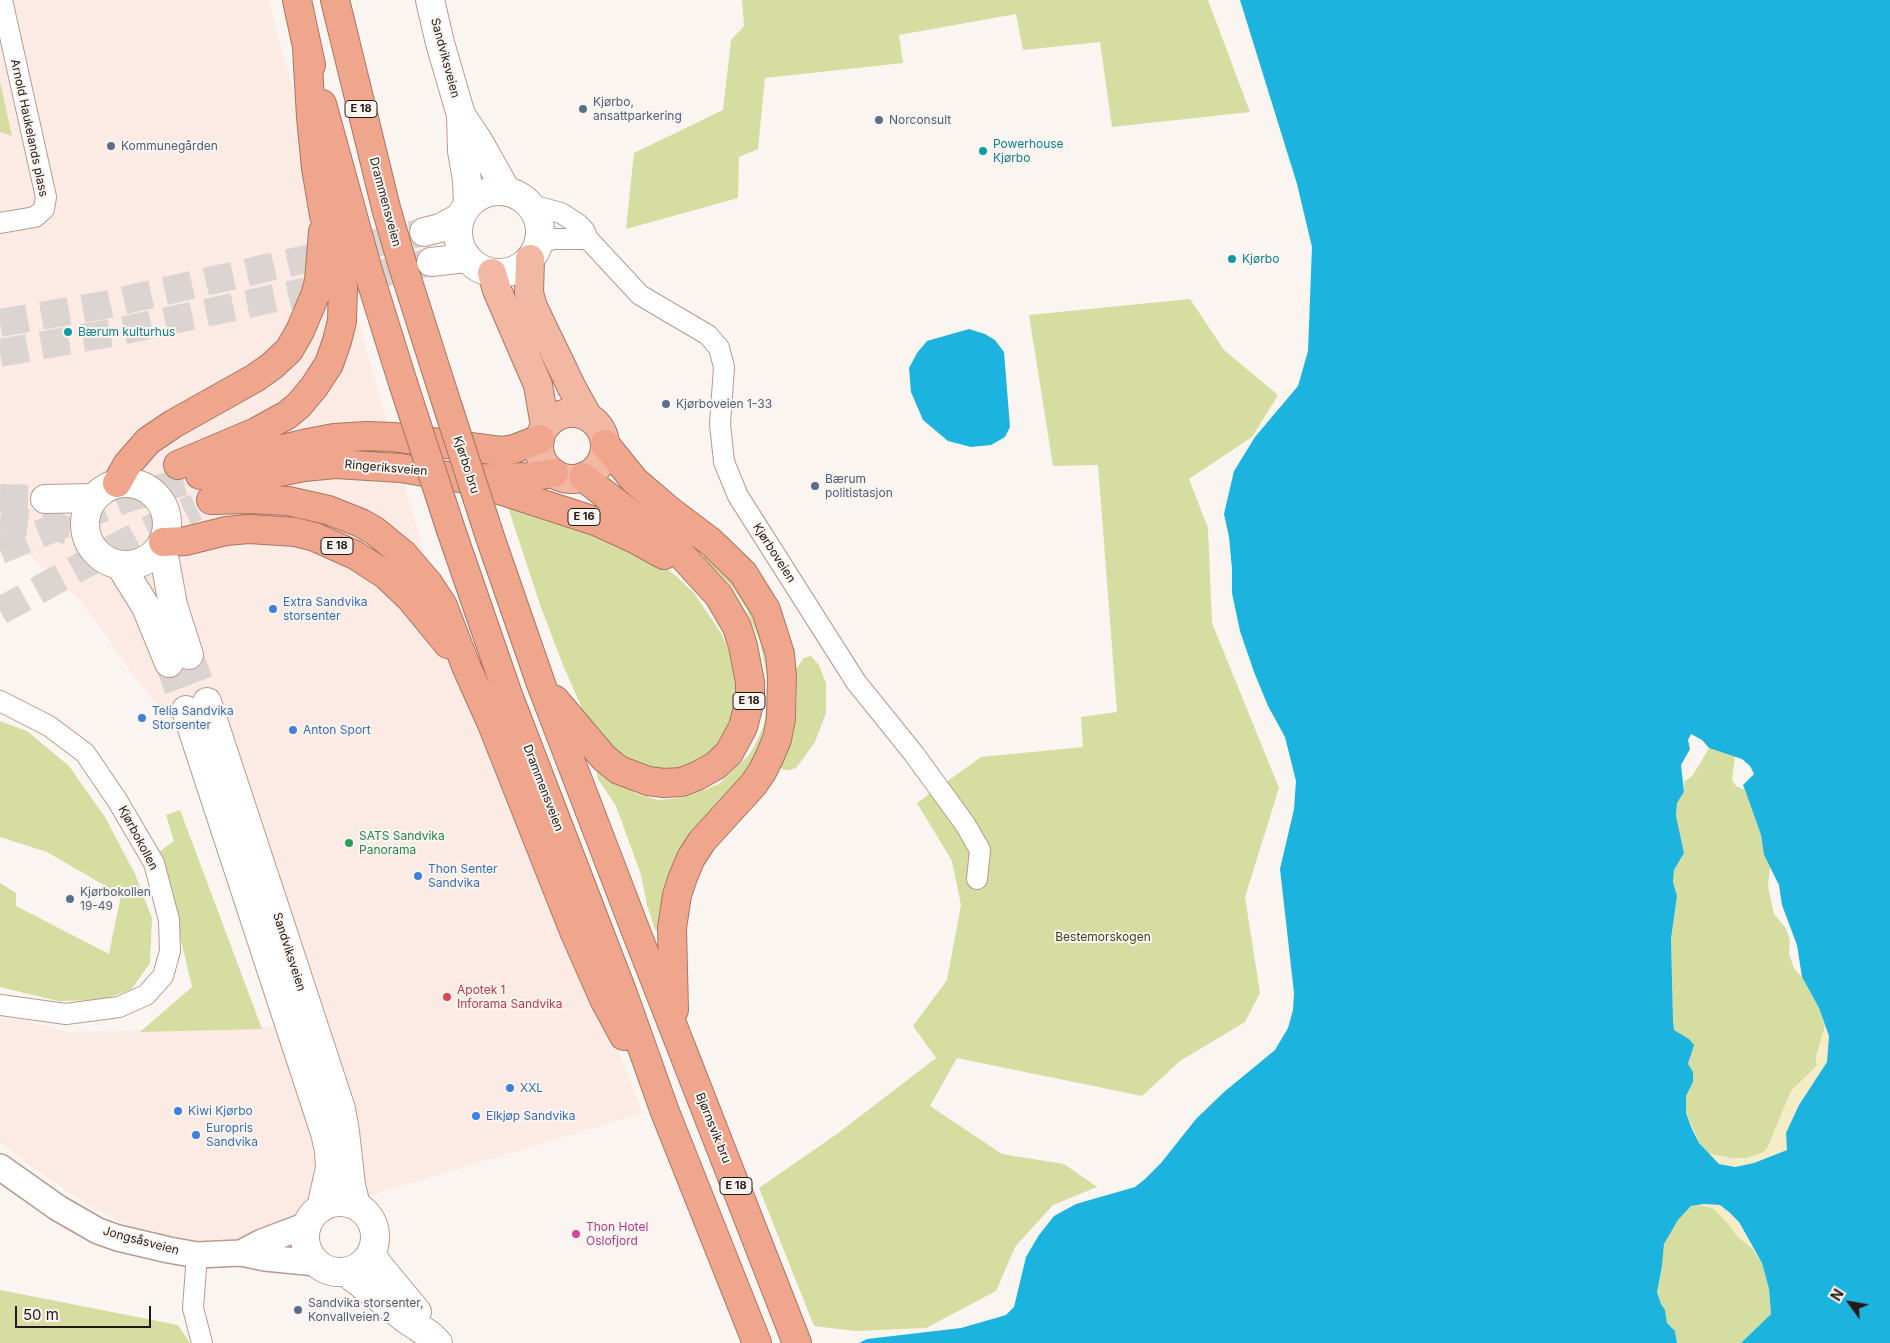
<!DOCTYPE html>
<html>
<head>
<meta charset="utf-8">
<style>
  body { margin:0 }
  #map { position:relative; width:1890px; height:1343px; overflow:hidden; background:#fbf5f2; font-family:Inter,sans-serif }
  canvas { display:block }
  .north { position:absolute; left:1825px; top:1278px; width:50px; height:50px; -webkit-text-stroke:4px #fbf5f2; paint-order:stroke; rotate:302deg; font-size:14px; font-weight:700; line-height:20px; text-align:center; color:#241914 }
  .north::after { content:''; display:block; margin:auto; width:18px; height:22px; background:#241914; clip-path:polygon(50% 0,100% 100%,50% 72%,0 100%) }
  .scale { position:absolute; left:15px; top:1306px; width:136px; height:22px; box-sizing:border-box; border:2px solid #241914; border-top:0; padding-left:6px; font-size:15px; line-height:18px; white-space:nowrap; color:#241914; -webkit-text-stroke:4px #fbf5f2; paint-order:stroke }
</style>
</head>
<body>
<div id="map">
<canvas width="1890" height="1343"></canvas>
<div class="north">N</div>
<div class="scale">50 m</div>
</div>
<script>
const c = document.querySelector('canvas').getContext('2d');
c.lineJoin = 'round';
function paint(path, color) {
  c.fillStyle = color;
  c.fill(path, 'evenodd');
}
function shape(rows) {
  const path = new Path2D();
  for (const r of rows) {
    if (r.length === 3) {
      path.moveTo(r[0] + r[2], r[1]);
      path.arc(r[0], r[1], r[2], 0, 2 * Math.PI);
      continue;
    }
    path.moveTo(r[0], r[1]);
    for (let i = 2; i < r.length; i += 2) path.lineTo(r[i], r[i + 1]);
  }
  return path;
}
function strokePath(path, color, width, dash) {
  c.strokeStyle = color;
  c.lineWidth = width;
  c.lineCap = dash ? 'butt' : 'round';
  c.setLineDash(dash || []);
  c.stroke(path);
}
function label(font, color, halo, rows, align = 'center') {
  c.font = font + ' Inter,sans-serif';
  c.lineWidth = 4;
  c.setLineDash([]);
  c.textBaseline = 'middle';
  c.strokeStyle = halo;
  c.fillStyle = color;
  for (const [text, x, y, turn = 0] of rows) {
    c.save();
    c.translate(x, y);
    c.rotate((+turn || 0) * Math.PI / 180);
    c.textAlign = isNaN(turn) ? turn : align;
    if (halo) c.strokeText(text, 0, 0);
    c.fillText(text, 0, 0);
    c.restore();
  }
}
paint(shape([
  [0,0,268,0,436,596,643,1113,361,1198,304,1221,241,1240,214,1244,161,1239,128,1226,86,1204,28,1164,0,1142,0,1014,69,1032,321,1025,215,703,170,720,135,678,82,602,16,543,0,533,0,132,12,136,0,81]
]), '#fcebe4');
paint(shape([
  [742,0,1208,0,1250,112,1112,127,1100,42,1023,50,1016,14,899,35,903,63,765,78,758,149,739,157,738,198,626,229,634,153,723,110,731,40,744,26],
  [0,81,12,136,0,132],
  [1190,299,1224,350,1278,395,1252,437,1189,479,1208,528,1212,623,1279,788,1245,897,1260,993,1245,1022,1180,1061,1142,1096,957,1058,930,1106,1002,1154,1064,1164,1097,1187,1053,1205,1015,1247,996,1291,926,1328,856,1331,814,1326,759,1188,837,1134,936,1058,913,1026,947,980,961,905,952,861,917,803,981,757,1083,747,1081,717,1117,712,1098,465,1053,466,1029,315],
  [507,504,563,519,648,555,675,575,694,593,721,633,731,655,735,679,736,698,733,719,717,747,693,766,665,772,635,765,603,743,584,713,563,665,540,605],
  [706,555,725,571,754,610,771,660,770,732,659,931,655,930,647,905,641,875,616,806,598,779,596,769,637,794,658,800,686,797,719,784,749,755,757,741,764,725,769,685,760,642,746,608,733,588,705,560,704,556],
  [811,656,819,665,826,683,826,713,815,742,802,760,796,768,789,770,784,770,779,766,793,736,796,717,797,697,795,670,804,658],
  [0,721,27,731,69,766,105,817,135,874,152,918,150,963,131,990,101,1000,58,1001,0,987,0,883,16,893,16,906,109,954,121,895,47,852,0,837],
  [1709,748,1735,756,1732,780,1736,786,1745,790,1761,835,1764,855,1770,867,1768,886,1774,914,1785,927,1790,940,1789,954,1794,968,1802,977,1819,1008,1825,1026,1816,1057,1817,1066,1791,1091,1769,1145,1764,1153,1747,1158,1731,1158,1709,1154,1699,1143,1686,1112,1686,1096,1693,1082,1688,1064,1690,1060,1689,1039,1674,1030,1673,1020,1671,939,1677,896,1673,882,1674,870,1684,853,1676,816,1677,803,1684,792,1684,782,1693,775],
  [180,810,262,1029,140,1032,192,987,160,851,174,841,166,815],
  [1700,1205,1713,1208,1727,1222,1738,1237,1752,1248,1762,1263,1769,1289,1771,1314,1741,1343,1677,1343,1675,1331,1667,1323,1665,1310,1661,1304,1657,1292,1662,1266,1664,1244,1678,1220,1691,1206],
  [0,1290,178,1325,190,1343,0,1343]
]), '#d6dda0');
paint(shape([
  [1825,1026,1829,1036,1827,1062,1799,1105,1787,1150,1754,1163,1735,1167,1719,1164,1709,1154,1731,1158,1747,1158,1764,1152,1769,1145,1791,1091,1817,1067,1816,1057],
  [1704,1204,1720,1205,1729,1212,1739,1222,1752,1248,1738,1237,1727,1222,1713,1208,1700,1205]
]), '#f6edc7');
paint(shape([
  [1240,0,1890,0,1890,1343,1741,1343,1771,1314,1769,1289,1762,1263,1739,1222,1729,1212,1720,1205,1704,1204,1691,1206,1678,1220,1664,1244,1662,1266,1657,1292,1661,1304,1665,1310,1667,1323,1675,1331,1677,1343,859,1343,867,1339,961,1328,1006,1315,1014,1307,1026,1257,1039,1235,1054,1216,1076,1204,1135,1187,1145,1179,1161,1163,1196,1119,1224,1092,1275,1050,1288,1028,1293,1010,1294,993,1280,869,1294,809,1296,781,1285,737,1268,706,1254,672,1240,631,1232,593,1232,569,1229,537,1224,514,1234,471,1255,437,1298,386,1308,351,1312,247,1297,184],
  [1691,734,1702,740,1709,748,1742,759,1750,766,1754,774,1743,785,1745,790,1761,835,1764,855,1779,885,1782,905,1797,945,1802,977,1819,1008,1829,1036,1827,1062,1799,1105,1786,1133,1787,1150,1754,1163,1735,1167,1719,1164,1699,1143,1692,1129,1686,1113,1686,1096,1693,1082,1693,1072,1688,1064,1694,1045,1689,1039,1674,1030,1673,1020,1671,939,1677,896,1673,882,1674,870,1684,853,1676,816,1677,803,1684,792,1681,765,1690,749,1688,740],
  [969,329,985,334,995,340,1004,352,1010,427,1005,437,991,445,971,447,948,441,923,420,911,392,909,368,917,353,927,341]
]), '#1cb4df');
strokePath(shape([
  [0,323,104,305,424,232],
  [0,353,116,332,304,292,427,263],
  [0,498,45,499],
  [0,520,53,526,68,531,88,541],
  [189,655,207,702],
  [169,663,186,710]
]), '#dbd4d1', 28, [28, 14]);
strokePath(shape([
  [0,550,128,498,185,481],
  [0,611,144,532,196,507]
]), '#dbd4d1', 28, [28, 14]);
const minor = shape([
  [528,204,561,213,578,224,584,230,588,239,640,295,708,335,719,348,724,367,720,424,724,462,738,496,856,682,914,754,965,824,980,850,977,879],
  [0,223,35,217,44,209,46,197,2,0],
  [538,243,554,239,588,239],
  [0,701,49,726,85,753,117,800,154,863,169,920,170,951,163,976,146,995,119,1007,66,1014,0,1005],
  [197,1255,193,1308,202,1343]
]);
const tertiary = shape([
  [0,1167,58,1208,98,1231,118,1238,169,1250,197,1255,241,1253,265,1258,316,1263],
  [241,1253,262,1242,307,1225]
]);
const secondary = shape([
  [430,0,440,43,461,115,479,142,507,192],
  [461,115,462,151,467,180,468,205],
  [499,232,41],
  [424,232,440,228,461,217],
  [431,262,466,258],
  [126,524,41],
  [45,499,94,498],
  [159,548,165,561,173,605,189,655],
  [120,565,146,607,169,663],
  [207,702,341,1109,345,1132,351,1185,356,1206],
  [186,710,325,1133,329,1150,330,1168,321,1208],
  [340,1237,35],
  [371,1254,379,1266,417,1312],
  [346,1272,407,1320,430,1335,438,1343]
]);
const trunk = shape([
  [530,259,529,293,533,307,572,388,588,417],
  [492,273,497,290,538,385,545,426],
  [572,446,33]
]);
const motorway = shape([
  [297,0,311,65],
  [335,0,386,208,402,263,443,392],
  [322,104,368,271,403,383],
  [605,444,634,480,670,511,711,542,743,573,766,610,780,654,782,677,781,719,777,739,770,756,762,772,753,785,702,841,691,858,683,877,677,895,672,928,674,1010],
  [178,465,256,432,287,415,299,405,314,387,329,364,337,341,342,321,343,286,338,260,324,215,316,168,311,117,307,48],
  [200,475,249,457,303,444,334,438,367,436,393,437,501,451,514,449,540,439],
  [117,483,127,465,148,441,173,424,255,378,272,366,289,350,300,331,316,293,319,281,323,232],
  [478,483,598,522,635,539,664,555],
  [217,497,250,480,264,475,304,467,335,464,401,468,465,479,528,477,554,473],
  [211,500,252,499,288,501,328,510,361,523,375,531,403,554,428,583,443,606,466,666,492,724,574,931,604,999,624,1036],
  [451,530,508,695,623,994,665,1112,757,1343],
  [490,537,541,684,635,929,797,1343],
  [163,542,186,541,226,531,249,529,295,532,315,537,355,555,386,575,411,599,448,644],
  [555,700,604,758,619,770,648,781,664,783,682,782,697,776,715,766,729,753,743,727,750,700,750,682,743,646,737,627,719,596,677,550,583,477]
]);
strokePath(minor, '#ba9a8e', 22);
strokePath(tertiary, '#ba9a8e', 28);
strokePath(secondary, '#ba9a8e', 30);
strokePath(trunk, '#a97563', 30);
strokePath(motorway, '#a97563', 30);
strokePath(minor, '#fff', 20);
strokePath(tertiary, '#fff', 25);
strokePath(secondary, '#fff', 28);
strokePath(trunk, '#f3b8a4', 28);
strokePath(motorway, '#f0a68d', 28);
const motorwayBridge = shape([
  [403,383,451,530],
  [443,392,490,537]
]);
strokePath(motorwayBridge, '#a97563', 30, []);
strokePath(motorwayBridge, '#f0a68d', 28);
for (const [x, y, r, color] of [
  [583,109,5,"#5c6f8a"],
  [879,120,5,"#5c6f8a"],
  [111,146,5,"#5c6f8a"],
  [983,151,5,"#0f9aa8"],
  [1232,259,5,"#0f9aa8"],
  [68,332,5,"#0f9aa8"],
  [666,404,5,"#5c6f8a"],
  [815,486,5,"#5c6f8a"],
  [273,609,5,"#3f7fe0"],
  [142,718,5,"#3f7fe0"],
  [293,730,5,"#3f7fe0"],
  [349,843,5,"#2e9e5b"],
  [418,876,5,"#3f7fe0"],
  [70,899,5,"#5c6f8a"],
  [447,997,5,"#e0444e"],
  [510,1088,5,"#3f7fe0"],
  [178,1111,5,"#3f7fe0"],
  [476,1116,5,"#3f7fe0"],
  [196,1135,5,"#3f7fe0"],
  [576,1234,5,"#d1479c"],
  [298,1310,5,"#5c6f8a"]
]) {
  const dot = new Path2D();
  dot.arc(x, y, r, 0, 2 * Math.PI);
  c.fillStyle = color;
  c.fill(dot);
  strokePath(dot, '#fbf5f2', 2);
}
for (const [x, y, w] of [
  [361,109,32],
  [584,517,32],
  [337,546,32],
  [749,701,32],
  [736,1186,32]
]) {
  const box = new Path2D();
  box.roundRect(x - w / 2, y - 8.5, w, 17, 4);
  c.fillStyle = '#fbf5f2';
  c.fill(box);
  strokePath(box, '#241914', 1);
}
label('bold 11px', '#241914', null, [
  ["E 18",361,109],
  ["E 16",584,517],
  ["E 18",337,546],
  ["E 18",749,701],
  ["E 18",736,1186]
]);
label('12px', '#241914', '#fbf5f2', [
  ["Sandviksveien",445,58,75],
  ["Arnold Haukelands plass",29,128,78],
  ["Drammensveien",385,202,75],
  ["Kjørbo bru",466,465,72],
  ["Ringeriksveien",386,468,5],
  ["Kjørboveien",774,553,57],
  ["Drammensveien",543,788,69],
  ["Kjørbokollen",138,838,62],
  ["Sandviksveien",289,952,72],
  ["Bjørnsvik bru",713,1128,68],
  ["Jongsåsveien",141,1241,15]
]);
label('12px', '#4e5e75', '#fbf5f2', [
  ["Kjørbo,",593,102],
  ["ansattparkering",593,116],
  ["Norconsult",889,120],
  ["Kommunegården",121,146],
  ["Kjørboveien 1-33",676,404],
  ["Bærum",825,479],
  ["politistasjon",825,493],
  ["Kjørbokollen",80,892],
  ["19-49",80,906],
  ["Sandvika storsenter,",308,1303],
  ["Konvallveien 2",308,1317]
], 'left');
label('12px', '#0d838f', '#fbf5f2', [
  ["Powerhouse",993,144],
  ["Kjørbo",993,158],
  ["Kjørbo",1242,259],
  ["Bærum kulturhus",78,332]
], 'left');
label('12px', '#366cbe', '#fbf5f2', [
  ["Extra Sandvika",283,602],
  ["storsenter",283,616],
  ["Telia Sandvika",152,711],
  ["Storsenter",152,725],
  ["Anton Sport",303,730],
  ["Thon Senter",428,869],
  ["Sandvika",428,883],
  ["XXL",520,1088],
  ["Kiwi Kjørbo",188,1111],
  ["Elkjøp Sandvika",486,1116],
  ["Europris",206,1128],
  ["Sandvika",206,1142]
], 'left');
label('12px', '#27864d', '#fbf5f2', [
  ["SATS Sandvika",359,836],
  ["Panorama",359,850]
], 'left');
label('12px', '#3e4115', '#fbf5f2', [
  ["Bestemorskogen",1103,937]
]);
label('12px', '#be3a42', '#fbf5f2', [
  ["Apotek 1",457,990],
  ["Inforama Sandvika",457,1004]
], 'left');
label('12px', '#b23c85', '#fbf5f2', [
  ["Thon Hotel",586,1227],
  ["Oslofjord",586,1241]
], 'left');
</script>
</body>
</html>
